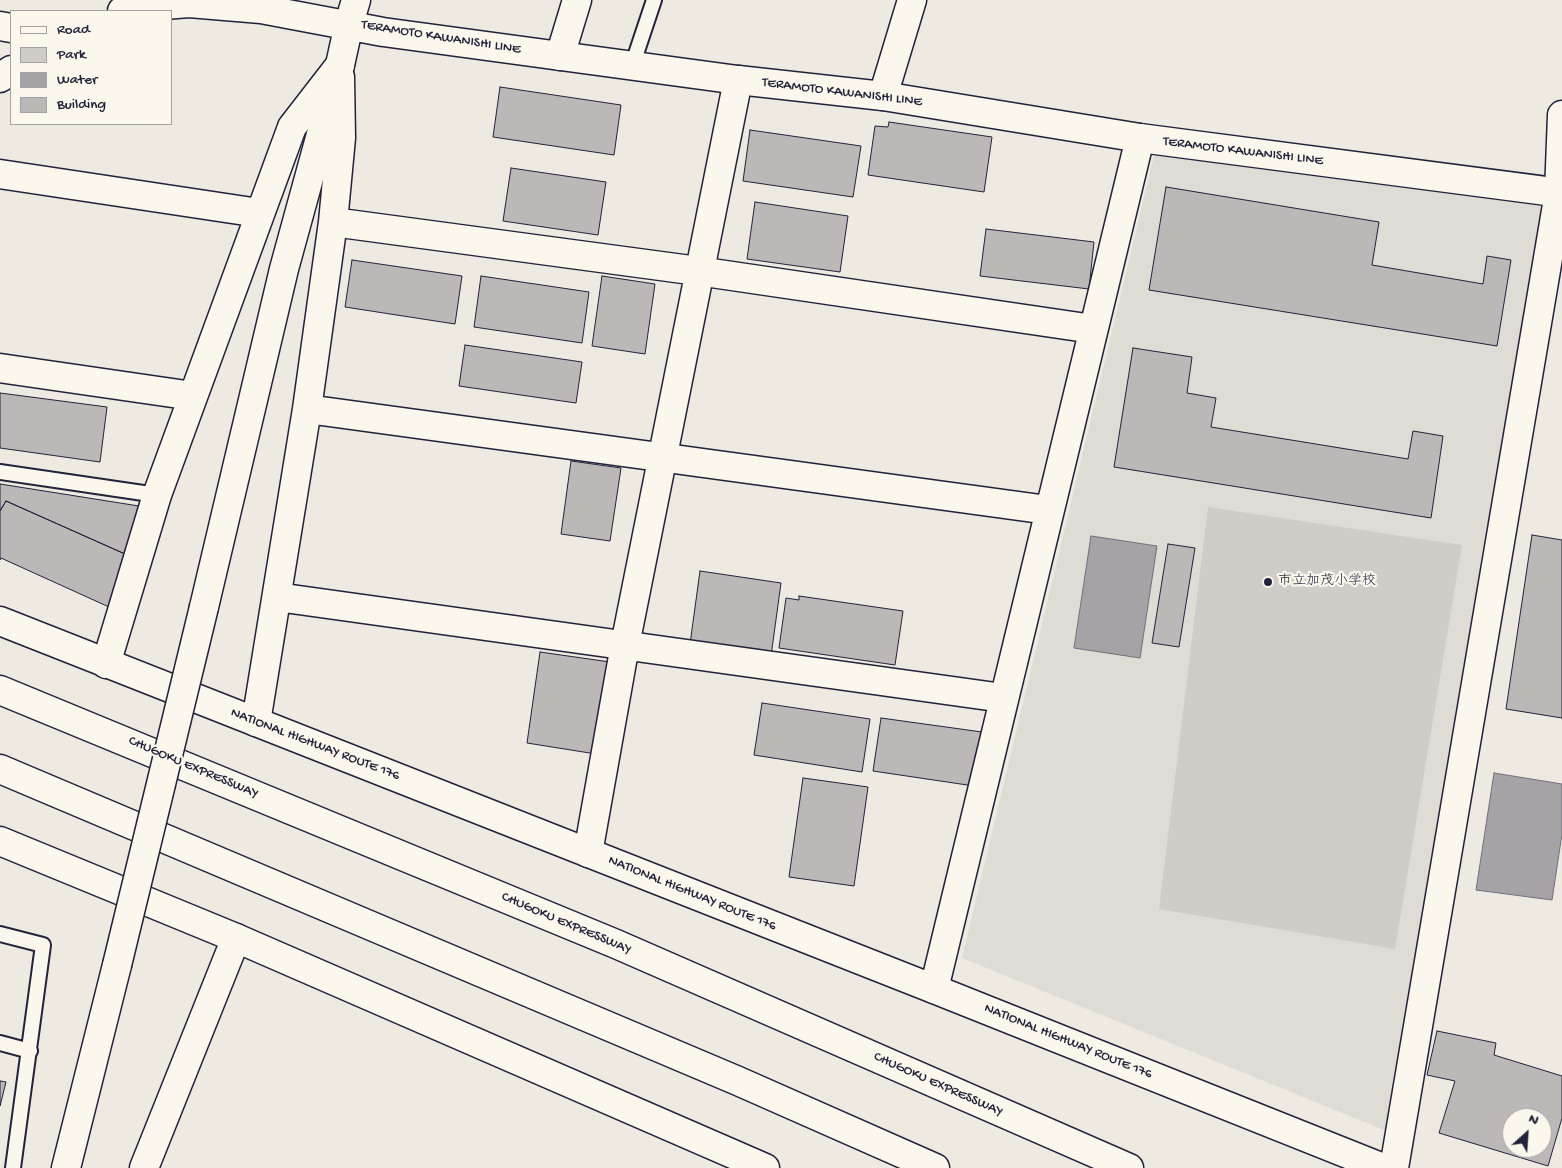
<!DOCTYPE html>
<html>
<head>
<meta charset="utf-8">
<style>
  body { margin:0 }
  #map { position:relative; width:1562px; height:1168px; overflow:hidden; background:#eeeae2; font-family:"Gochi Hand",sans-serif }
  canvas { display:block }
  .legend { position:absolute; left:10px; top:10px; width:162px; height:115px; box-sizing:border-box; background:#fbf7ec; border:1px solid #a4a2a5; margin:0; padding:6px 9px; list-style:none; font-size:15px; color:#22223b }
  .legend li { display:flex; align-items:center; gap:10px; height:25px }
  .legend b { width:25px; border:1px solid #a4a2a5 }
  .north { position:absolute; left:1502px; top:1108px; width:50px; height:50px; box-sizing:border-box; background:#fbf7ec; border:1px solid #a4a2a5; border-radius:50%; rotate:26deg; font-size:14px; font-weight:700; line-height:20px; text-align:center; color:#22223b }
  .north::after { content:''; display:block; margin:auto; width:18px; height:22px; background:#22223b; clip-path:polygon(50% 0,100% 100%,50% 72%,0 100%) }
</style>
</head>
<body>
<div id="map">
<canvas width="1562" height="1168"></canvas>
<ul class="legend">
<li><b style="height:6px;background:#fbf7ec"></b>Road</li>
<li><b style="height:14px;background:#d0cdc9"></b>Park</li>
<li><b style="height:14px;background:#a6a3a7"></b>Water</li>
<li><b style="height:14px;background:#bcb8b8"></b>Building</li>
</ul>
<div class="north">N</div>
</div>
<script>
const c = document.querySelector('canvas').getContext('2d');
c.lineJoin = 'round';
function paint(path, color) {
  c.fillStyle = color;
  c.fill(path, 'evenodd');
}
function shape(rows) {
  const path = new Path2D();
  for (const r of rows) {
    path.moveTo(r[0], r[1]);
    for (let i = 2; i < r.length; i += 2) path.lineTo(r[i], r[i + 1]);
  }
  return path;
}
function strokePath(path, color, width, dash) {
  c.strokeStyle = color;
  c.lineWidth = width;
  c.lineCap = dash ? 'butt' : 'round';
  c.setLineDash(dash || []);
  c.stroke(path);
}
function label(font, color, halo, rows, align = 'center') {
  c.font = font + ' "Gochi Hand","Klee One",sans-serif';
  c.lineWidth = 4.5;
  c.setLineDash([]);
  c.textBaseline = 'middle';
  c.strokeStyle = halo;
  c.fillStyle = color;
  for (const [text, x, y, turn = 0] of rows) {
    c.save();
    c.translate(x, y);
    c.rotate((+turn || 0) * Math.PI / 180);
    c.textAlign = isNaN(turn) ? turn : align;
    if (halo) c.strokeText(text, 0, 0);
    c.fillText(text, 0, 0);
    c.restore();
  }
}
paint(shape([
  [1161,153,1546,206,1389,1132,962,958,1154,156]
]), '#dfdbd5');
paint(shape([
  [1208,507,1462,545,1395,949,1159,909]
]), '#d0cdc9');
const water = shape([
  [1091,536,1157,546,1140,658,1074,648,1091,536],
  [1494,773,1562,784,1562,834,1552,900,1476,890,1494,773]
]);
paint(water, '#a6a3a7');
strokePath(water, '#716f7c', 1);
const building = shape([
  [500,87,621,105,614,155,493,137,500,87],
  [889,122,992,137,984,192,868,175,875,126,888,127,889,122],
  [750,130,861,146,853,197,743,181,750,130],
  [511,168,606,182,598,235,503,221,511,168],
  [1166,187,1379,222,1372,265,1483,284,1487,256,1511,260,1497,346,1149,290,1166,187],
  [755,202,848,216,840,272,747,259,755,202],
  [986,229,1094,242,1089,289,980,276,986,229],
  [352,260,462,276,455,324,345,307,352,260],
  [481,276,589,292,582,343,474,327,481,276],
  [602,276,655,284,645,354,592,346,602,276],
  [465,345,582,362,576,403,459,386,465,345],
  [1133,348,1192,357,1187,393,1216,398,1211,427,1408,459,1413,431,1443,436,1431,518,1114,467,1133,348],
  [0,393,107,407,100,462,0,448,0,393],
  [571,461,621,468,610,541,561,534,571,461],
  [0,484,139,506,144,514,125,554,6,501,0,511,0,484],
  [6,501,125,554,109,607,1,558,0,560,0,511,6,501],
  [1532,535,1562,540,1562,718,1506,709,1532,535],
  [1168,544,1195,548,1179,647,1152,643,1168,544],
  [700,571,781,583,771,656,690,644,700,571],
  [799,596,903,611,895,665,779,648,786,598,799,600,799,596],
  [540,652,610,662,596,754,527,743,540,652],
  [762,703,870,719,862,772,754,755,762,703],
  [881,718,982,732,974,786,873,771,881,718],
  [803,778,868,787,854,886,789,877,803,778],
  [1437,1031,1496,1043,1494,1055,1562,1076,1562,1118,1548,1166,1439,1133,1455,1081,1427,1075,1437,1031],
  [1512,1118,1542,1118,1542,1148,1512,1148,1512,1118],
  [0,1081,6,1082,0,1106,0,1081]
]);
paint(building, '#bcb8b8');
strokePath(building, '#22223b', 1);
const lane = shape([
  [632,66,654,0],
  [0,472,157,495],
  [0,934,43,945,13,1168],
  [0,1043,30,1051]
]);
const street = shape([
  [349,24,356,0],
  [560,56,577,0],
  [340,77,341,138,333,222,698,271,1093,329],
  [0,78,11,70],
  [883,96,912,0],
  [0,174,259,213],
  [0,368,193,396],
  [307,409,1048,510],
  [277,597,1003,698],
  [106,664,157,495,292,127,340,65],
  [256,722,307,409,333,222],
  [588,853,625,645,738,80],
  [934,989,1140,138],
  [144,1168,236,938],
  [1394,1168,1559,193,1562,115]
]);
const secondary = shape([
  [122,11,139,7,189,3,261,9,383,32,738,80,883,96,1140,138,1562,193],
  [0,26,11,28],
  [204,607,284,269,340,65,349,24],
  [66,1168,117,965]
]);
const highway = shape([
  [0,621,934,989,1383,1168],
  [0,690,616,944,1129,1168],
  [0,769,738,1081,935,1168],
  [0,841,236,938,765,1168]
]);
strokePath(lane, '#22223b', 18);
strokePath(street, '#22223b', 31);
strokePath(secondary, '#22223b', 31);
strokePath(highway, '#22223b', 31);
strokePath(lane, '#fbf7ec', 14);
strokePath(street, '#fbf7ec', 28);
strokePath(secondary, '#fbf7ec', 28);
strokePath(highway, '#fbf7ec', 28);
const secondaryBridge = shape([
  [117,965,204,607]
]);
strokePath(secondaryBridge, '#22223b', 31, []);
strokePath(secondaryBridge, '#fbf7ec', 28);
for (const [x, y, r, color] of [
  [1268,582,5,"#22223b"]
]) {
  const dot = new Path2D();
  dot.arc(x, y, r, 0, 2 * Math.PI);
  c.fillStyle = color;
  c.fill(dot);
  strokePath(dot, '#fbf7ec', 2);
}
label('14px', '#22223b', '#fbf7ec', [
  ["TERAMOTO KAWANISHI LINE",441,38,9],
  ["TERAMOTO KAWANISHI LINE",842,93,7],
  ["TERAMOTO KAWANISHI LINE",1243,152,7],
  ["NATIONAL HIGHWAY ROUTE 176",315,745,21],
  ["CHUGOKU EXPRESSWAY",193,768,23],
  ["NATIONAL HIGHWAY ROUTE 176",692,894,22],
  ["CHUGOKU EXPRESSWAY",566,924,23],
  ["NATIONAL HIGHWAY ROUTE 176",1068,1042,22],
  ["CHUGOKU EXPRESSWAY",938,1085,24]
]);
label('14px', '#22223b', '#fbf7ec', [
  ["市立加茂小学校",1278,582]
], 'left');
</script>
</body>
</html>
